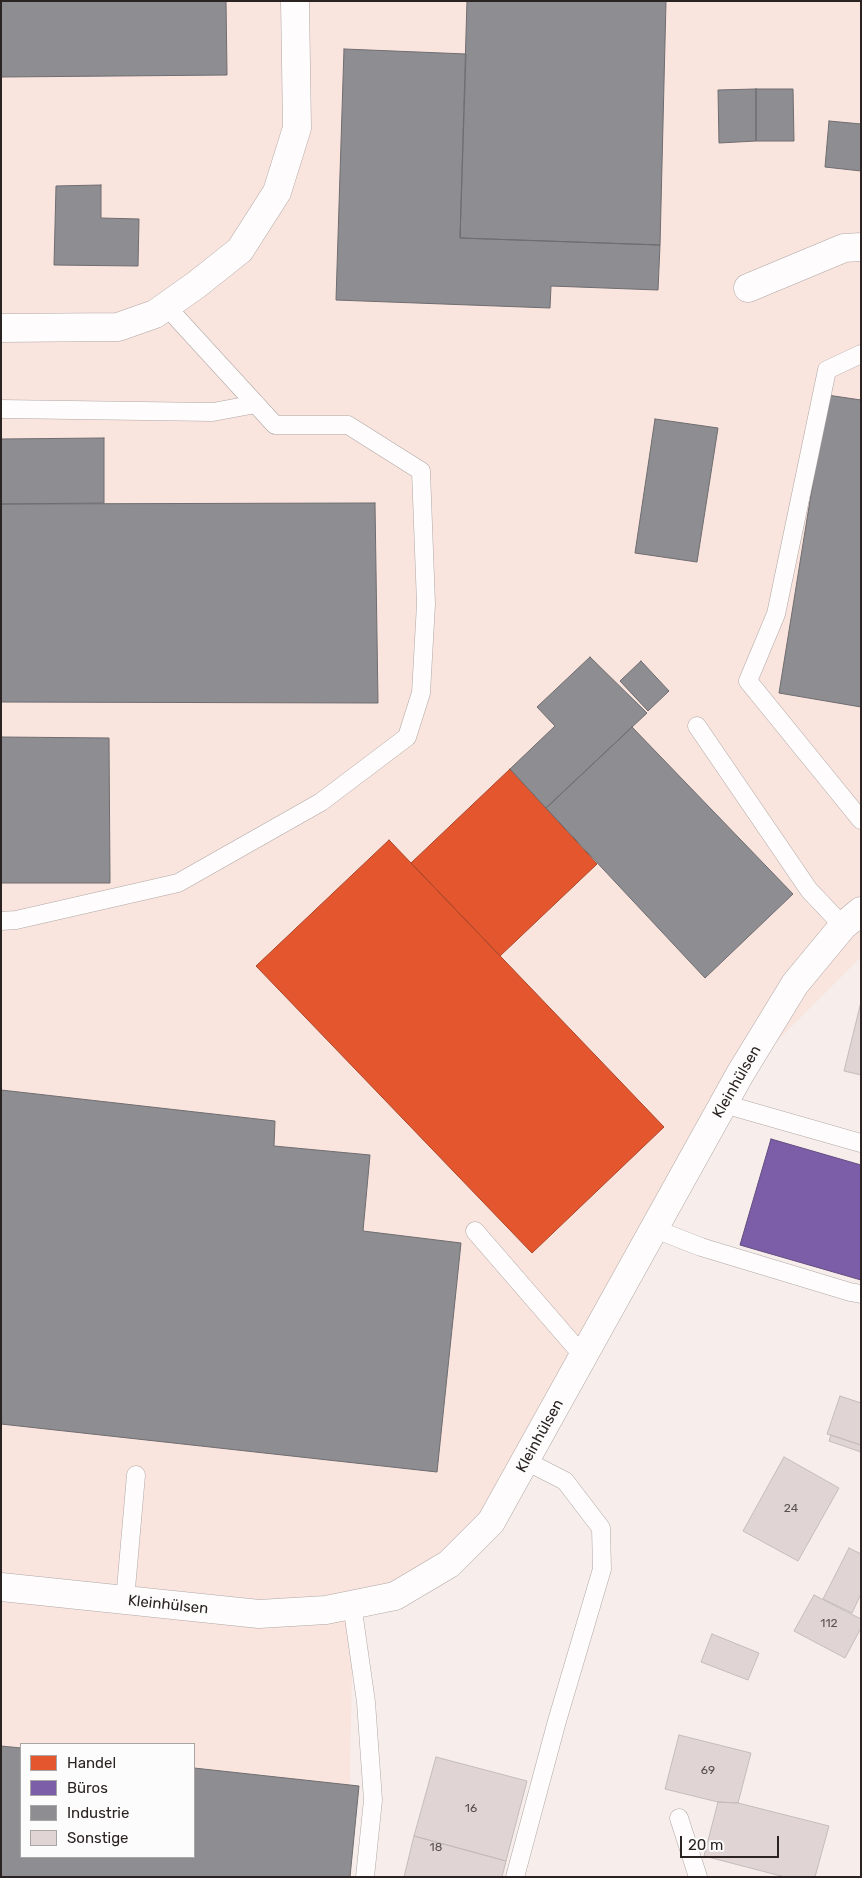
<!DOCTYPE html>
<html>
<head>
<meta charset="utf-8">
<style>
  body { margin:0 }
  #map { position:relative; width:862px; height:1878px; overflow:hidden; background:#f7eeeb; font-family:Rubik,sans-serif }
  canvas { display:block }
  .frame { position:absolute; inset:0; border:2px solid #2b2321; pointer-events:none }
  .legend { position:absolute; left:20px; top:1743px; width:175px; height:115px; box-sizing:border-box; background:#fcfcfc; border:1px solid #a8a5a4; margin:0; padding:6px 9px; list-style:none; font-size:15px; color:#2b2321 }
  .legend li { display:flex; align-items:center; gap:10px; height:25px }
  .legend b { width:25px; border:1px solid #a8a5a4 }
  .scale { position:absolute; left:680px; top:1836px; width:99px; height:22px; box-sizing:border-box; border:2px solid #2b2321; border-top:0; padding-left:6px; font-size:15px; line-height:18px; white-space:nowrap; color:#2b2321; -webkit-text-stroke:4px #fcfcfc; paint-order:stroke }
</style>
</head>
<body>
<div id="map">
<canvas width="862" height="1878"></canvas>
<div class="frame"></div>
<ul class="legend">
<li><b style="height:14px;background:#e4572e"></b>Handel</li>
<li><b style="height:14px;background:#7b5ea7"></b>Büros</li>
<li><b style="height:14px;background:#8d8d92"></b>Industrie</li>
<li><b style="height:14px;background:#e0d5d4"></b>Sonstige</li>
</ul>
<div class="scale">20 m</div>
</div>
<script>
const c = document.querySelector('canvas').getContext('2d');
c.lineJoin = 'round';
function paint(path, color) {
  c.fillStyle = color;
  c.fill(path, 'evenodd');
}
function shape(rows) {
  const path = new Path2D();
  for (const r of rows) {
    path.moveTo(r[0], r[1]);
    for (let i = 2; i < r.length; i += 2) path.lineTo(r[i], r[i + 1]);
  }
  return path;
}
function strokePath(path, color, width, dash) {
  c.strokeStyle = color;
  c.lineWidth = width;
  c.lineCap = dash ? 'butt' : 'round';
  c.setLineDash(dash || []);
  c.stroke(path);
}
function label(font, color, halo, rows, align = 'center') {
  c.font = font + ' Rubik,sans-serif';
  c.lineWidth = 5;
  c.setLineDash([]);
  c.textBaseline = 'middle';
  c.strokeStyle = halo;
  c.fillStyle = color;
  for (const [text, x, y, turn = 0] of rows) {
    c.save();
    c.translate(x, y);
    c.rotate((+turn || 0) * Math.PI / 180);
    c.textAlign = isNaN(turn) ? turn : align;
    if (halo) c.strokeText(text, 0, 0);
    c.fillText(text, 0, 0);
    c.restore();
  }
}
paint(shape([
  [1,1,861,1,861,957,718,1100,461,1565,353,1618,348,1877,1,1877],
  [21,1744,194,1744,194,1857,21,1857]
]), '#f9e4de');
const shops = shape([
  [510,769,597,864,500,956,411,863,510,769],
  [389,840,664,1127,532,1253,256,966,389,840]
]);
paint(shops, '#e4572e');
strokePath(shops, '#ac472a', 1);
const offices = shape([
  [771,1139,861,1165,861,1280,740,1245,771,1139]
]);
paint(offices, '#7b5ea7');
strokePath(offices, '#634c7f', 1);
const industry = shape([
  [1,1,226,1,227,75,1,77,1,1],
  [467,1,666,1,660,245,460,238,467,1],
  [344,49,466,54,460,238,660,245,658,290,551,286,550,308,336,300,344,49],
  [756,89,793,89,794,141,756,141,756,89],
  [756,89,756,141,719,143,718,90,756,89],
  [829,121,861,124,861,171,825,167,829,121],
  [101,185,101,218,139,219,138,266,54,265,56,186,101,185],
  [827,395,861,400,861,707,779,693,827,395],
  [655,419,718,428,697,562,635,553,655,419],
  [104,438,104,503,1,504,1,439,104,438],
  [375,503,378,703,1,702,1,504,375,503],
  [590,657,647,713,546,808,510,769,555,726,537,707,590,657],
  [641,661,669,691,648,711,620,681,641,661],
  [632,727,793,894,705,978,546,808,632,727],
  [1,737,109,738,110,883,1,883,1,737],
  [1,1090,275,1121,274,1146,370,1155,363,1231,461,1243,437,1472,1,1424,1,1090],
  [1,1746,21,1748,21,1857,194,1857,194,1768,359,1786,350,1877,1,1877,1,1746]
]);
paint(industry, '#8d8d92');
strokePath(industry, '#706d70', 1);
const building = shape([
  [861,1002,861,1075,844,1071,861,1002],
  [840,1396,861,1403,861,1445,827,1434,840,1396],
  [831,1435,861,1445,861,1452,829,1441,831,1435],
  [784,1457,839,1488,798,1561,743,1531,784,1457],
  [849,1548,861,1554,861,1597,860,1596,852,1613,823,1599,849,1548],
  [814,1595,861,1619,861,1628,845,1658,794,1631,814,1595],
  [712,1634,759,1653,748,1680,701,1662,712,1634],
  [679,1735,751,1753,738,1803,718,1802,665,1789,679,1735],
  [436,1757,527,1781,506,1861,414,1836,436,1757],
  [718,1802,738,1803,829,1826,815,1877,785,1877,704,1856,718,1802],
  [414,1836,506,1861,502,1877,404,1877,414,1836]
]);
paint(building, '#e0d5d4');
strokePath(building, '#c4bcbb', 1);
const service = shape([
  [861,354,827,370,776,614,748,681,861,820],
  [1,409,213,412,256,404],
  [697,726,809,890,843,926],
  [1,921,16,920,178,883,321,802,407,737,421,693,426,604,421,471,348,425,275,425,166,306],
  [724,1104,861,1143],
  [655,1229,701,1247,850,1292,861,1294],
  [475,1231,584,1357],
  [125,1600,136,1475],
  [352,1604,366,1702,373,1800,365,1877],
  [679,1818,698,1877],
  [515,1877,557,1721,602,1569,601,1528,565,1481,526,1461]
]);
const minor = shape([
  [748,288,844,248,861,247],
  [1,328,118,327,155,314,196,285,240,250,277,192,297,128,295,1],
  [1,1587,259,1614,326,1610,395,1596,449,1564,491,1522,740,1074,795,984,843,926,861,911]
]);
strokePath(service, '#b0a8a6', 19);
strokePath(minor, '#b0a8a6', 29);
strokePath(service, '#fefcfc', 18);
strokePath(minor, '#fefcfc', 28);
label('12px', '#5a5150', null, [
  ["24",791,1509],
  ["112",829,1624],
  ["69",708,1771],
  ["16",471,1809],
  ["18",436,1848]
]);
label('15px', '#2b2321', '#fcfcfc', [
  ["Kleinhülsen",737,1082,-60],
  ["Kleinhülsen",540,1436,-61],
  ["Kleinhülsen",168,1605,6]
]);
</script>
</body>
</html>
